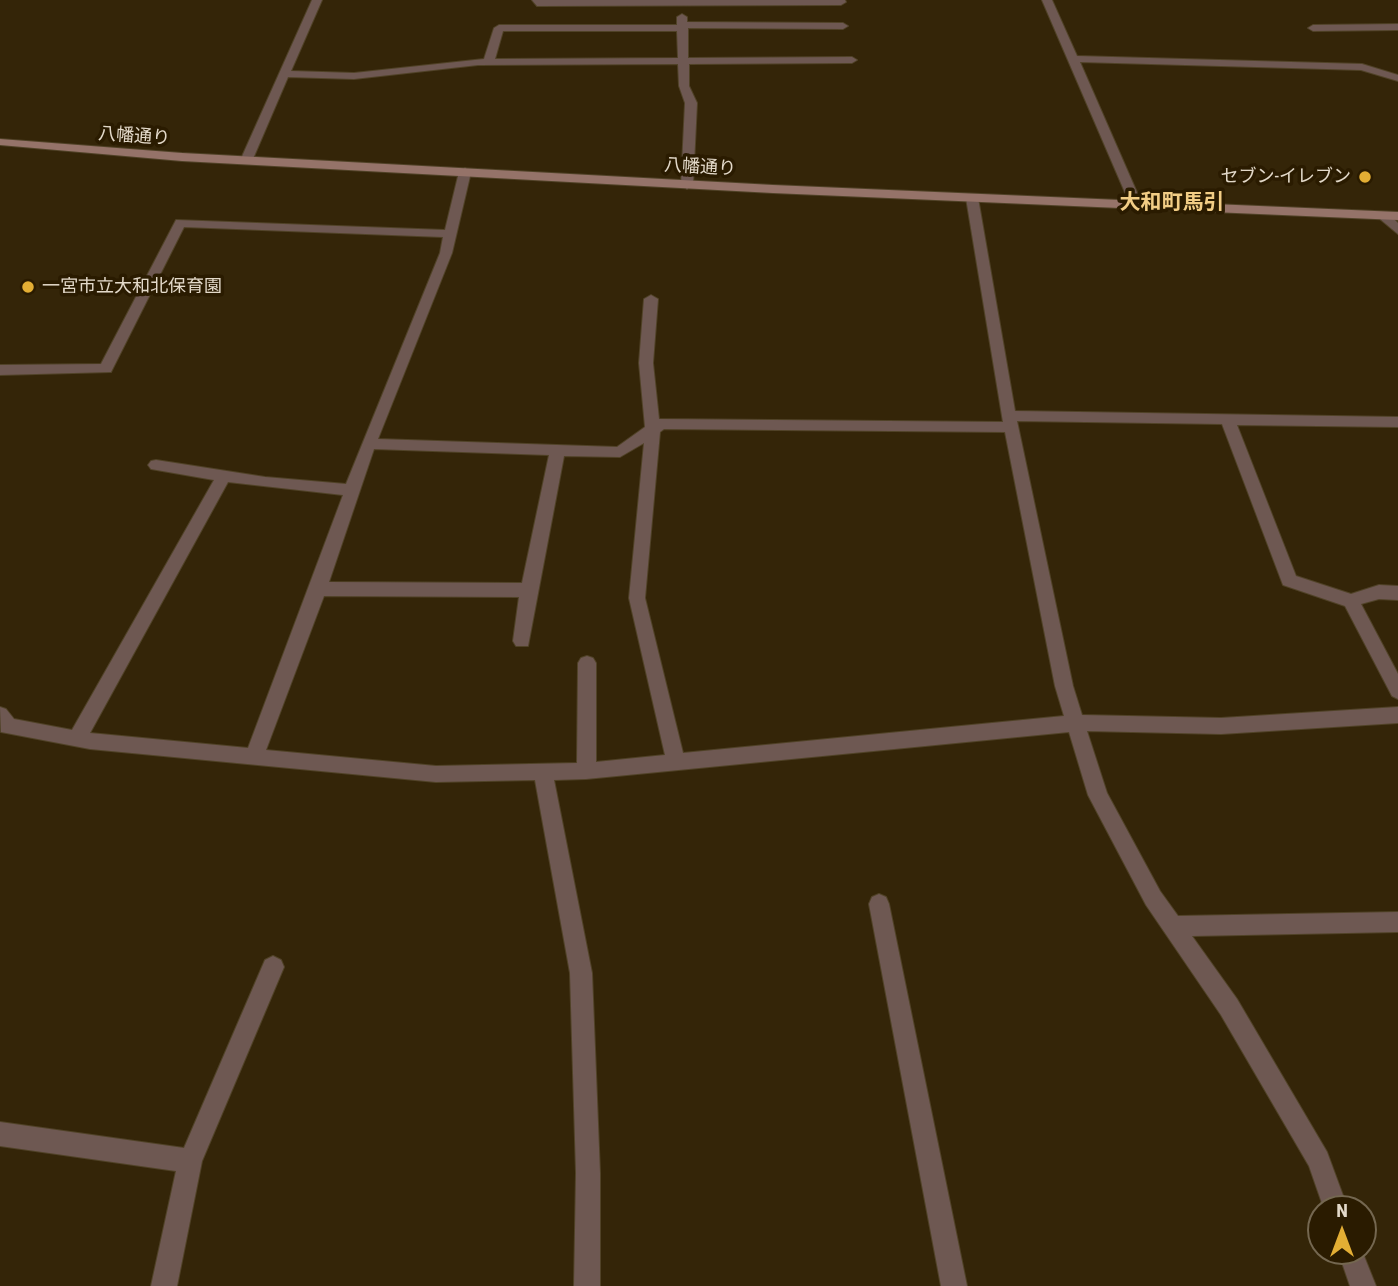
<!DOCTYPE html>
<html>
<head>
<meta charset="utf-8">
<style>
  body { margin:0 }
  #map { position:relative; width:1398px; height:1286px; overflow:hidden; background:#342508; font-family:"Roboto Condensed",sans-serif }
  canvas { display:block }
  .north { position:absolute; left:1307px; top:1195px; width:70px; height:70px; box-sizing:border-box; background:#2a1b00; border:2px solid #746750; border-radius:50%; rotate:0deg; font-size:19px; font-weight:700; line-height:28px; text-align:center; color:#e3d9c9 }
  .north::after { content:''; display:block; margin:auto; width:24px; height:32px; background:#e3ae34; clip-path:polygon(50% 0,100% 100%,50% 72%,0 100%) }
</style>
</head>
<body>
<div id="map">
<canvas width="1398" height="1286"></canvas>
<div class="north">N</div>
</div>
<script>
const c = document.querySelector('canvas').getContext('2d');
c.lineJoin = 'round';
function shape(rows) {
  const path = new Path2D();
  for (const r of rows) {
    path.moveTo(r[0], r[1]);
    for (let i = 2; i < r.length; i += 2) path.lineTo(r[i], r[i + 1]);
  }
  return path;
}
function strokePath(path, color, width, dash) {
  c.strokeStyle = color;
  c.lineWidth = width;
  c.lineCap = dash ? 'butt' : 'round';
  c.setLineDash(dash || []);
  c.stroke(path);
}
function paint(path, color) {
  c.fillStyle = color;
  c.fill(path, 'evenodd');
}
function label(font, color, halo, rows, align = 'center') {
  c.font = font + ' "Roboto Condensed","Noto Sans JP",sans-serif';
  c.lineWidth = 7;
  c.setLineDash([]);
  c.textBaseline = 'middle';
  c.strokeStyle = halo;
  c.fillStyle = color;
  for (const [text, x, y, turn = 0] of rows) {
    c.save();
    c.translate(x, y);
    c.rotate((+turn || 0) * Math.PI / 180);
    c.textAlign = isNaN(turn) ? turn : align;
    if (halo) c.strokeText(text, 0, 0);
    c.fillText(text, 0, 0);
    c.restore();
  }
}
const street = shape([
  [312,0,322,0,291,71,354,73,484,59,494,28,499,25,677,25,677,17,682,14,687,17,687,22,843,23,848,26,843,29,688,28,688,58,852,57,857,60,852,63,689,64,689,86,697,103,693,185,687,189,681,185,685,103,679,86,678,64,478,65,354,79,288,77,252,161,242,164,240,161,312,0],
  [503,31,677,31,678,58,495,59,503,31],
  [532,0,845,0,846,2,841,5,537,6,532,0],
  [1042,0,1052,0,1077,56,1362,64,1398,75,1398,81,1361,70,1080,62,1142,204,1136,208,1130,204,1042,0],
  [1398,24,1398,30,1313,31,1308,28,1313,25,1398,24],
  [465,168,471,172,452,253,378,439,617,447,645,427,639,363,644,299,651,295,658,299,653,363,659,419,1003,422,966,198,972,194,978,198,1015,411,1398,417,1398,427,1237,425,1296,576,1351,594,1379,585,1398,586,1398,600,1379,599,1361,604,1398,674,1398,699,1392,696,1345,606,1283,585,1222,424,1017,421,1073,686,1082,715,1221,718,1398,707,1398,723,1221,734,1087,731,1107,793,1160,891,1178,916,1398,912,1398,932,1192,936,1237,999,1327,1152,1348,1209,1324,1209,1309,1166,1221,1015,1146,905,1088,795,1069,732,586,779,554,780,592,973,600,1173,600,1286,574,1286,576,1173,570,973,535,780,436,782,90,749,1,732,0,707,6,709,14,719,72,730,214,480,151,469,148,465,151,461,156,460,265,477,346,484,440,253,443,237,184,227,111,372,0,375,0,365,101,364,176,220,445,230,459,172,465,168],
  [664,429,1005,432,1055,686,1064,716,683,753,645,598,660,432,664,429],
  [644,443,629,598,665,755,596,762,596,663,593,658,587,656,581,658,578,663,577,763,436,766,266,750,324,596,519,597,513,641,516,646,528,646,564,456,620,457,644,443],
  [374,449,549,455,522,583,329,582,374,449],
  [228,482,343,495,248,748,90,733,228,482],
  [1380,213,1388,213,1398,223,1398,234,1380,219,1380,213],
  [879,894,886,897,889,904,967,1286,941,1286,869,904,872,897,879,894],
  [273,956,281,960,284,967,202,1161,177,1286,151,1286,176,1171,0,1146,0,1122,184,1148,265,960,273,956],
  [1338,1251,1362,1251,1376,1286,1350,1286,1338,1251]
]);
const secondary = shape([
  [0,139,182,153,773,185,1398,212,1398,220,773,193,182,161,0,145,0,139]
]);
strokePath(street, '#504227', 2);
strokePath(secondary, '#504227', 2);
paint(street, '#6e5852');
paint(secondary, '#957369');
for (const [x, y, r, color] of [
  [1365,177,7,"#e3ae34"],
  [28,287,7,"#e3ae34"]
]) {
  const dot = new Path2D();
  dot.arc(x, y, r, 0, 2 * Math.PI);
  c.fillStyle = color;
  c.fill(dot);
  strokePath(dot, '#2a1b00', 2.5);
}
label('18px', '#e3d9c9', '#2a1b00', [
  ["八幡通り",134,137,4],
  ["八幡通り",700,168,3]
]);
label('18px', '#e3d9c9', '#2a1b00', [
  ["セブン-イレブン",1351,177],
  ["一宮市立大和北保育園",42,287,"left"]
], 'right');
label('bold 21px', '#f2cd85', '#2a1b00', [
  ["大和町馬引",1172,204]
]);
</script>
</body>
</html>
